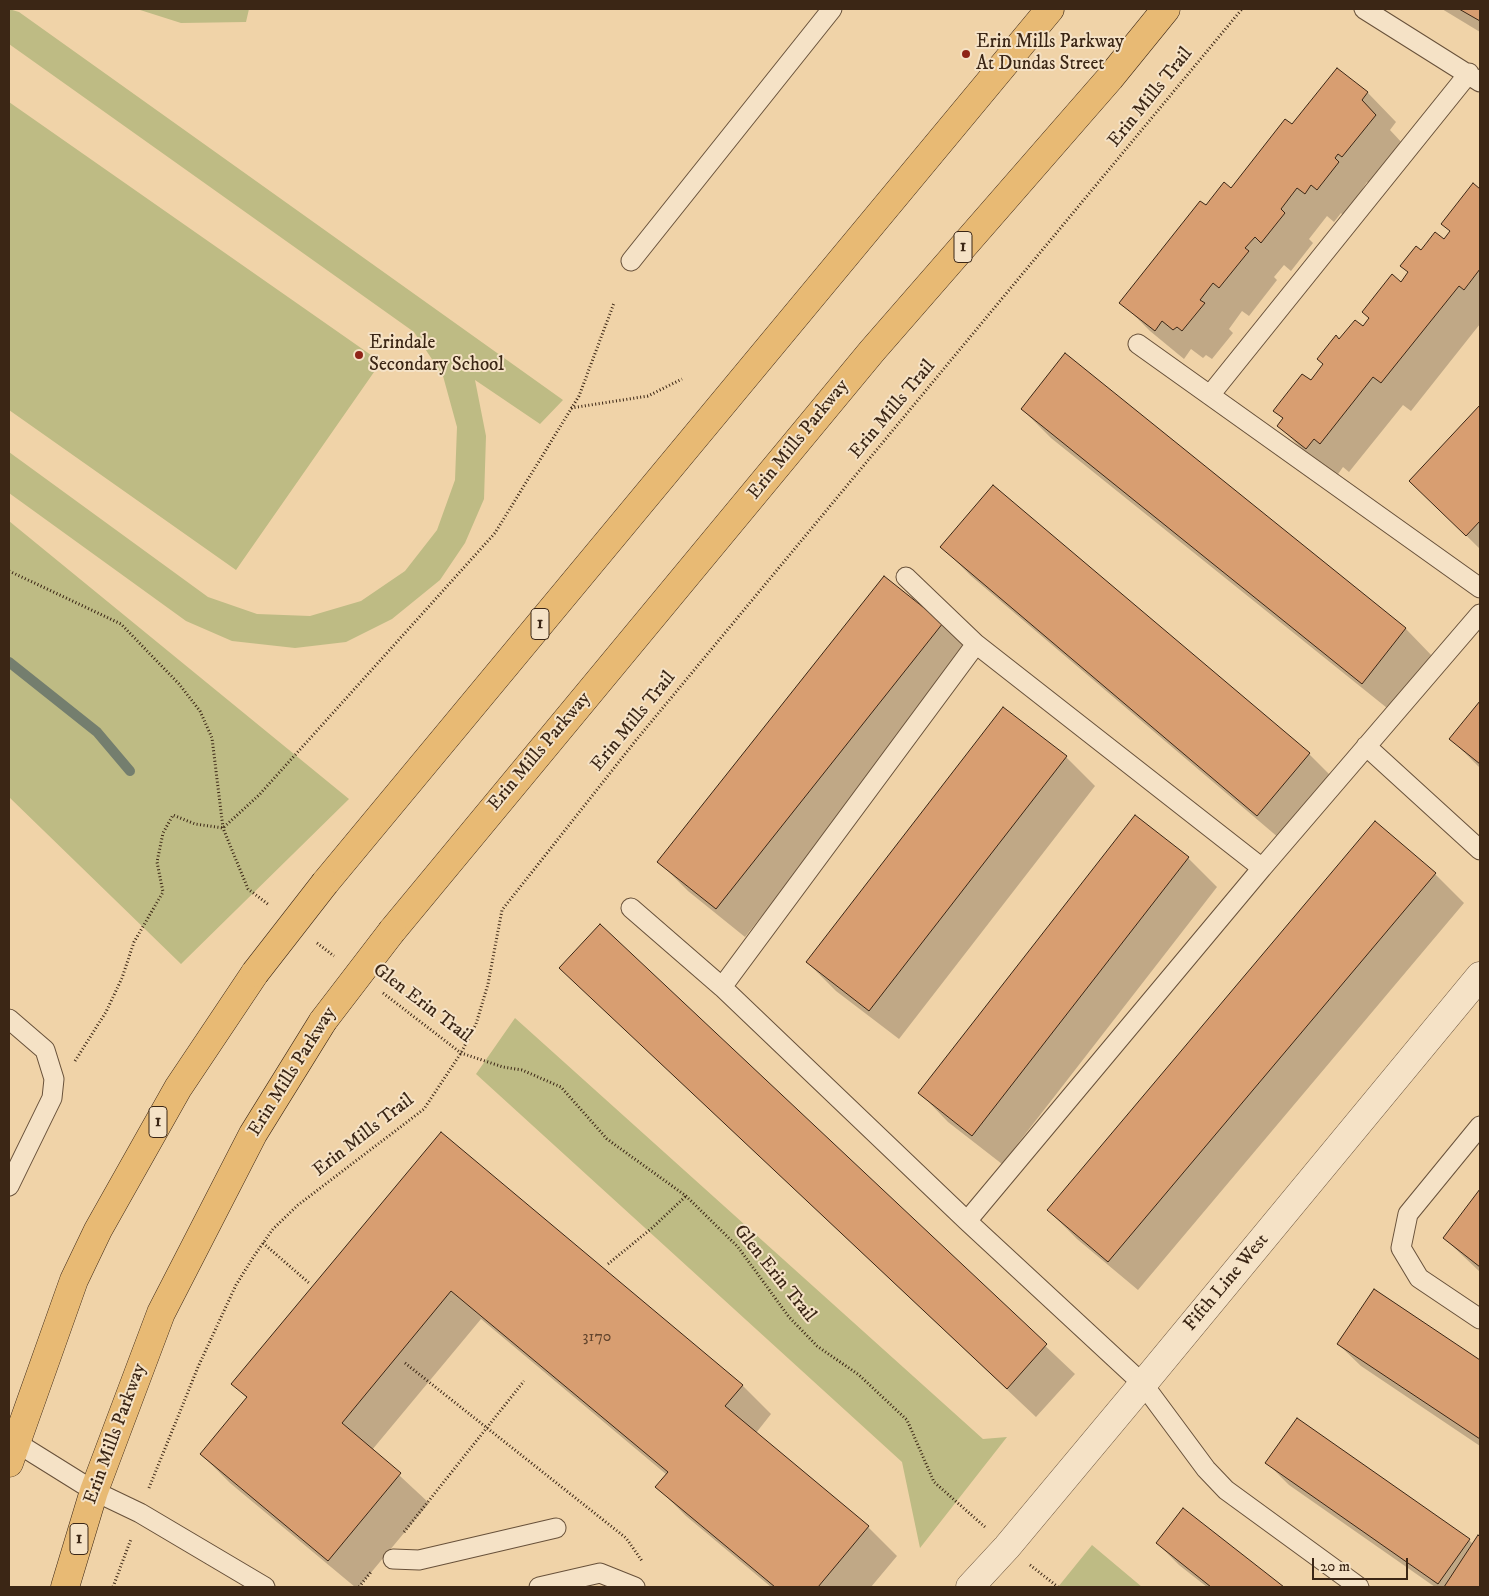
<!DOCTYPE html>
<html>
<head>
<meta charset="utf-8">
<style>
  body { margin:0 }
  #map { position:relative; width:1489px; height:1596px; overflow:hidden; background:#f0d3a8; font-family:"IM FELL DW Pica",serif }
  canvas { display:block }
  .frame { position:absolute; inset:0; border:10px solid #3b2615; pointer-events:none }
  .scale { position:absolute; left:1312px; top:1558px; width:96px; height:22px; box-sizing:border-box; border:2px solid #3b2615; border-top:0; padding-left:6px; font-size:15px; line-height:18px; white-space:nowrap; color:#3b2615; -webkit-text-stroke:4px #f5e2c6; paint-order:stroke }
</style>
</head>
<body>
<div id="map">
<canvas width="1489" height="1596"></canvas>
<div class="frame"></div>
<div class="scale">20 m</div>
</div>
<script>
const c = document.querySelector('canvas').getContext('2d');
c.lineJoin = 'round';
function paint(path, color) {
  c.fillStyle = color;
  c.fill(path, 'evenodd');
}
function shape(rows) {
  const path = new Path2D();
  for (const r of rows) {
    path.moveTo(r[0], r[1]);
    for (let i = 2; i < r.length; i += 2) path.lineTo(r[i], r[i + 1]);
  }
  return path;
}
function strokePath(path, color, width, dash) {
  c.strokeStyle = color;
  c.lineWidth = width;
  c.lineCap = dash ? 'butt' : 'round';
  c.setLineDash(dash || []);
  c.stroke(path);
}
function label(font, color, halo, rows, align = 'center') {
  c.font = font + ' "IM FELL DW Pica",serif';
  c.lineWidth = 4;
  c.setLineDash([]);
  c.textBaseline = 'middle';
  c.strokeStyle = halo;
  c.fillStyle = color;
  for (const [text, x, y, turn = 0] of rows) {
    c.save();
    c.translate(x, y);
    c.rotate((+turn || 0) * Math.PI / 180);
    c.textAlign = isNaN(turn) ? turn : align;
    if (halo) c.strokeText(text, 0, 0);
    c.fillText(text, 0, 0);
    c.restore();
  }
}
paint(shape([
  [9,9,19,12,563,400,540,424,475,380,486,436,484,499,465,543,440,580,392,619,346,642,295,648,232,641,186,621,9,493,9,452,208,597,257,614,310,616,361,601,405,571,437,530,455,480,457,427,443,376,414,332,9,44],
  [137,9,249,9,246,22,181,23],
  [9,102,381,362,236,570,9,410],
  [9,521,349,799,181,964,9,797],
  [515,1018,983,1439,1007,1437,920,1548,902,1462,476,1074],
  [1092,1545,1142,1587,1058,1587]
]), '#bebb84');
paint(shape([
  [1442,9,1480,9,1480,32],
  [1337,70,1368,93,1396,122,1390,130,1404,145,1372,185,1367,182,1363,188,1367,192,1346,218,1341,213,1334,222,1327,216,1309,239,1313,243,1291,271,1284,265,1274,277,1277,280,1249,316,1242,311,1229,329,1233,333,1212,359,1206,355,1203,358,1191,349,1184,359,1150,331,1121,302,1206,207,1231,189,1292,126],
  [1473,185,1480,191,1480,324,1411,411,1403,405,1349,472,1343,467,1336,477,1308,455,1279,426,1283,419,1275,411,1311,382,1340,340,1363,328,1409,273,1402,266,1421,252,1444,241,1451,232],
  [1065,355,1406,629,1434,658,1392,712,1051,438,1022,409],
  [1480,407,1480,549,1411,481],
  [942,547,1309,754,1338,783,1286,844,971,576],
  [885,578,942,624,971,653,745,937,688,891,659,862],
  [1480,703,1480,768,1451,739],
  [1066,757,1095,786,899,1039,836,991,807,962],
  [1135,816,1188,858,1217,887,1002,1164,948,1122,920,1093],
  [1435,874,1464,903,1138,1290,1077,1239,1048,1210],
  [600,926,1075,1374,1036,1417,560,968],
  [441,1134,742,1385,771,1414,756,1433,868,1527,897,1556,871,1587,771,1587,686,1516,657,1487,667,1475,481,1319,372,1450,429,1503,359,1587,355,1587,230,1483,201,1454,248,1399,233,1384],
  [1480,1191,1480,1272,1444,1238],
  [1374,1290,1480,1361,1480,1446,1361,1366,1338,1344],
  [1267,1463,1469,1540,1474,1545,1479,1537,1480,1587,1435,1587,1289,1485],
  [1183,1510,1282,1587,1207,1587,1179,1565,1157,1543]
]), '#0003');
strokePath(shape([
  [9,662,97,732,130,771]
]), '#747e6e', 10);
const building = shape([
  [1459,9,1480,9,1480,21,1459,9],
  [1337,68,1368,92,1362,100,1376,115,1342,157,1338,154,1335,158,1339,162,1317,190,1311,185,1305,194,1297,188,1281,209,1285,213,1261,243,1255,237,1245,248,1249,251,1219,288,1213,283,1200,300,1205,303,1182,331,1177,327,1173,330,1162,321,1155,331,1119,303,1200,201,1206,205,1224,182,1231,188,1285,119,1292,124,1337,68],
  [1473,183,1480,189,1480,269,1464,290,1459,286,1381,383,1373,377,1320,444,1314,439,1306,449,1277,426,1283,418,1273,411,1302,374,1311,380,1323,364,1317,359,1336,335,1339,339,1355,320,1363,326,1369,318,1362,312,1392,274,1401,282,1408,272,1400,266,1416,246,1421,250,1435,232,1444,239,1450,231,1441,224,1473,183],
  [1065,353,1406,628,1362,684,1021,409,1065,353],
  [1480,405,1480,521,1466,536,1409,481,1480,405],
  [993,485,1310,753,1257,816,940,547,993,485],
  [884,576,943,623,716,909,657,862,884,576],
  [1480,701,1480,764,1449,739,1480,701],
  [1003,707,1067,756,869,1011,806,962,1003,707],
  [1135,815,1189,857,972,1136,918,1093,1135,815],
  [1375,821,1436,873,1108,1262,1047,1210,1375,821],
  [600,924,1047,1344,1007,1389,559,968,600,924],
  [441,1132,743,1385,725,1406,869,1526,818,1587,775,1587,655,1487,668,1472,451,1291,342,1423,401,1473,328,1561,200,1454,247,1397,231,1384,441,1132],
  [1480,1189,1480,1267,1443,1238,1480,1189],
  [1374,1289,1480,1360,1480,1439,1337,1344,1374,1289],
  [1297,1418,1470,1539,1438,1584,1265,1463,1297,1418],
  [1183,1508,1284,1587,1211,1587,1156,1543,1183,1508],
  [1478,1535,1480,1537,1480,1587,1444,1587,1478,1535]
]);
paint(building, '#d89e71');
strokePath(building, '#3b2615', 1);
const service = shape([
  [1364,9,1480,82],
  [631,261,832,9],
  [1138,344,1480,588],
  [1210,395,1469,73],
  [906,577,976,644],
  [1366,746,1480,850],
  [1262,868,1480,614],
  [631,908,722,987,967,1221,1143,1384,1206,1469,1226,1490,1359,1587],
  [722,987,976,644,1262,868,967,1221],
  [9,1019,45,1050,54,1079,52,1098,9,1186],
  [1480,1126,1408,1214,1401,1248,1419,1278,1480,1319],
  [17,1443,94,1491,140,1513,265,1587],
  [393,1559,419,1560,556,1528],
  [539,1587,600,1573,635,1587]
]);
const tertiary = shape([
  [970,1587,1007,1547,1143,1384,1480,976]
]);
const primary = shape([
  [325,883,1050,9],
  [392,931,872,351,1110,78,1166,9],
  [9,1463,74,1280,98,1230,178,1088,255,973],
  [65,1587,94,1491,161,1313,253,1134,323,1021]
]);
strokePath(service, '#68513a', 21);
strokePath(tertiary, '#68513a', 29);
strokePath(primary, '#3b2615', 29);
strokePath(shape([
  [571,408,648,396,682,379],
  [9,571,121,624,179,684,200,711,212,738,223,828,248,889,269,905],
  [317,943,334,956],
  [383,993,461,1053,503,1067,522,1070,561,1087,607,1139,686,1196,738,1247,789,1317,817,1346,859,1375,907,1420,934,1482,985,1527],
  [75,1061,106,1012,122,978,134,942,163,892,157,862,163,833,173,815,195,824,223,828,259,795,495,533,579,396,614,303],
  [263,1243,309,1283],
  [608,1264,652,1228,686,1196],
  [405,1363,626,1538,642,1561],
  [149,1488,198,1367,236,1285,254,1256,273,1229,298,1205,424,1109,461,1053,476,1024,488,984,502,910,637,739,1242,9],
  [404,1532,524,1381],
  [1030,1565,1058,1587],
  [113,1587,131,1539],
  [359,1587,371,1572]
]), '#3b2615', 3, [1, 2.5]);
strokePath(service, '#f5e2c6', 19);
strokePath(tertiary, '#f5e2c6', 28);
strokePath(primary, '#e8ba74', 28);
const primaryBridge = shape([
  [255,973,325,883],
  [323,1021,392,931]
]);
strokePath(primaryBridge, '#3b2615', 29, []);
strokePath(primaryBridge, '#e8ba74', 28);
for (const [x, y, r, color] of [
  [966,54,5,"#8f2418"],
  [359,355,5,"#8f2418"]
]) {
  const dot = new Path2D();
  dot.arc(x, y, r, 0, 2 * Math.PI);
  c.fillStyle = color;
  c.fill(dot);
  strokePath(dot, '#f5e2c6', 2);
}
label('16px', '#62442c', null, [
  ["3170",597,1338]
]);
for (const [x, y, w] of [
  [963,247,18],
  [540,624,18],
  [158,1122,18],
  [79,1539,18]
]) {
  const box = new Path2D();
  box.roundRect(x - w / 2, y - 15.5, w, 31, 4);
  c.fillStyle = '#f5e2c6';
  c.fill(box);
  strokePath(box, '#3b2615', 1);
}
label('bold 18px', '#3b2615', null, [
  ["1",963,247],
  ["1",540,624],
  ["1",158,1122],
  ["1",79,1539]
]);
label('19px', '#3b2615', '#f5e2c6', [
  ["Erin Mills Parkway",976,43],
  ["At Dundas Street",976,65],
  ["Erindale",369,344],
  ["Secondary School",369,366]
], 'left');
label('19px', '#3b2615', '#f5e2c6', [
  ["Erin Mills Trail",1151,98,-51],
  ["Erin Mills Trail",893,410,-50],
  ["Erin Mills Parkway",799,440,-51],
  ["Erin Mills Trail",634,722,-51],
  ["Erin Mills Parkway",540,752,-50],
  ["Glen Erin Trail",422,1004,37],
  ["Erin Mills Parkway",293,1072,-58],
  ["Erin Mills Trail",364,1136,-38],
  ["Glen Erin Trail",774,1274,51],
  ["Fifth Line West",1227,1283,-50],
  ["Erin Mills Parkway",116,1434,-70]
]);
</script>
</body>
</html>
